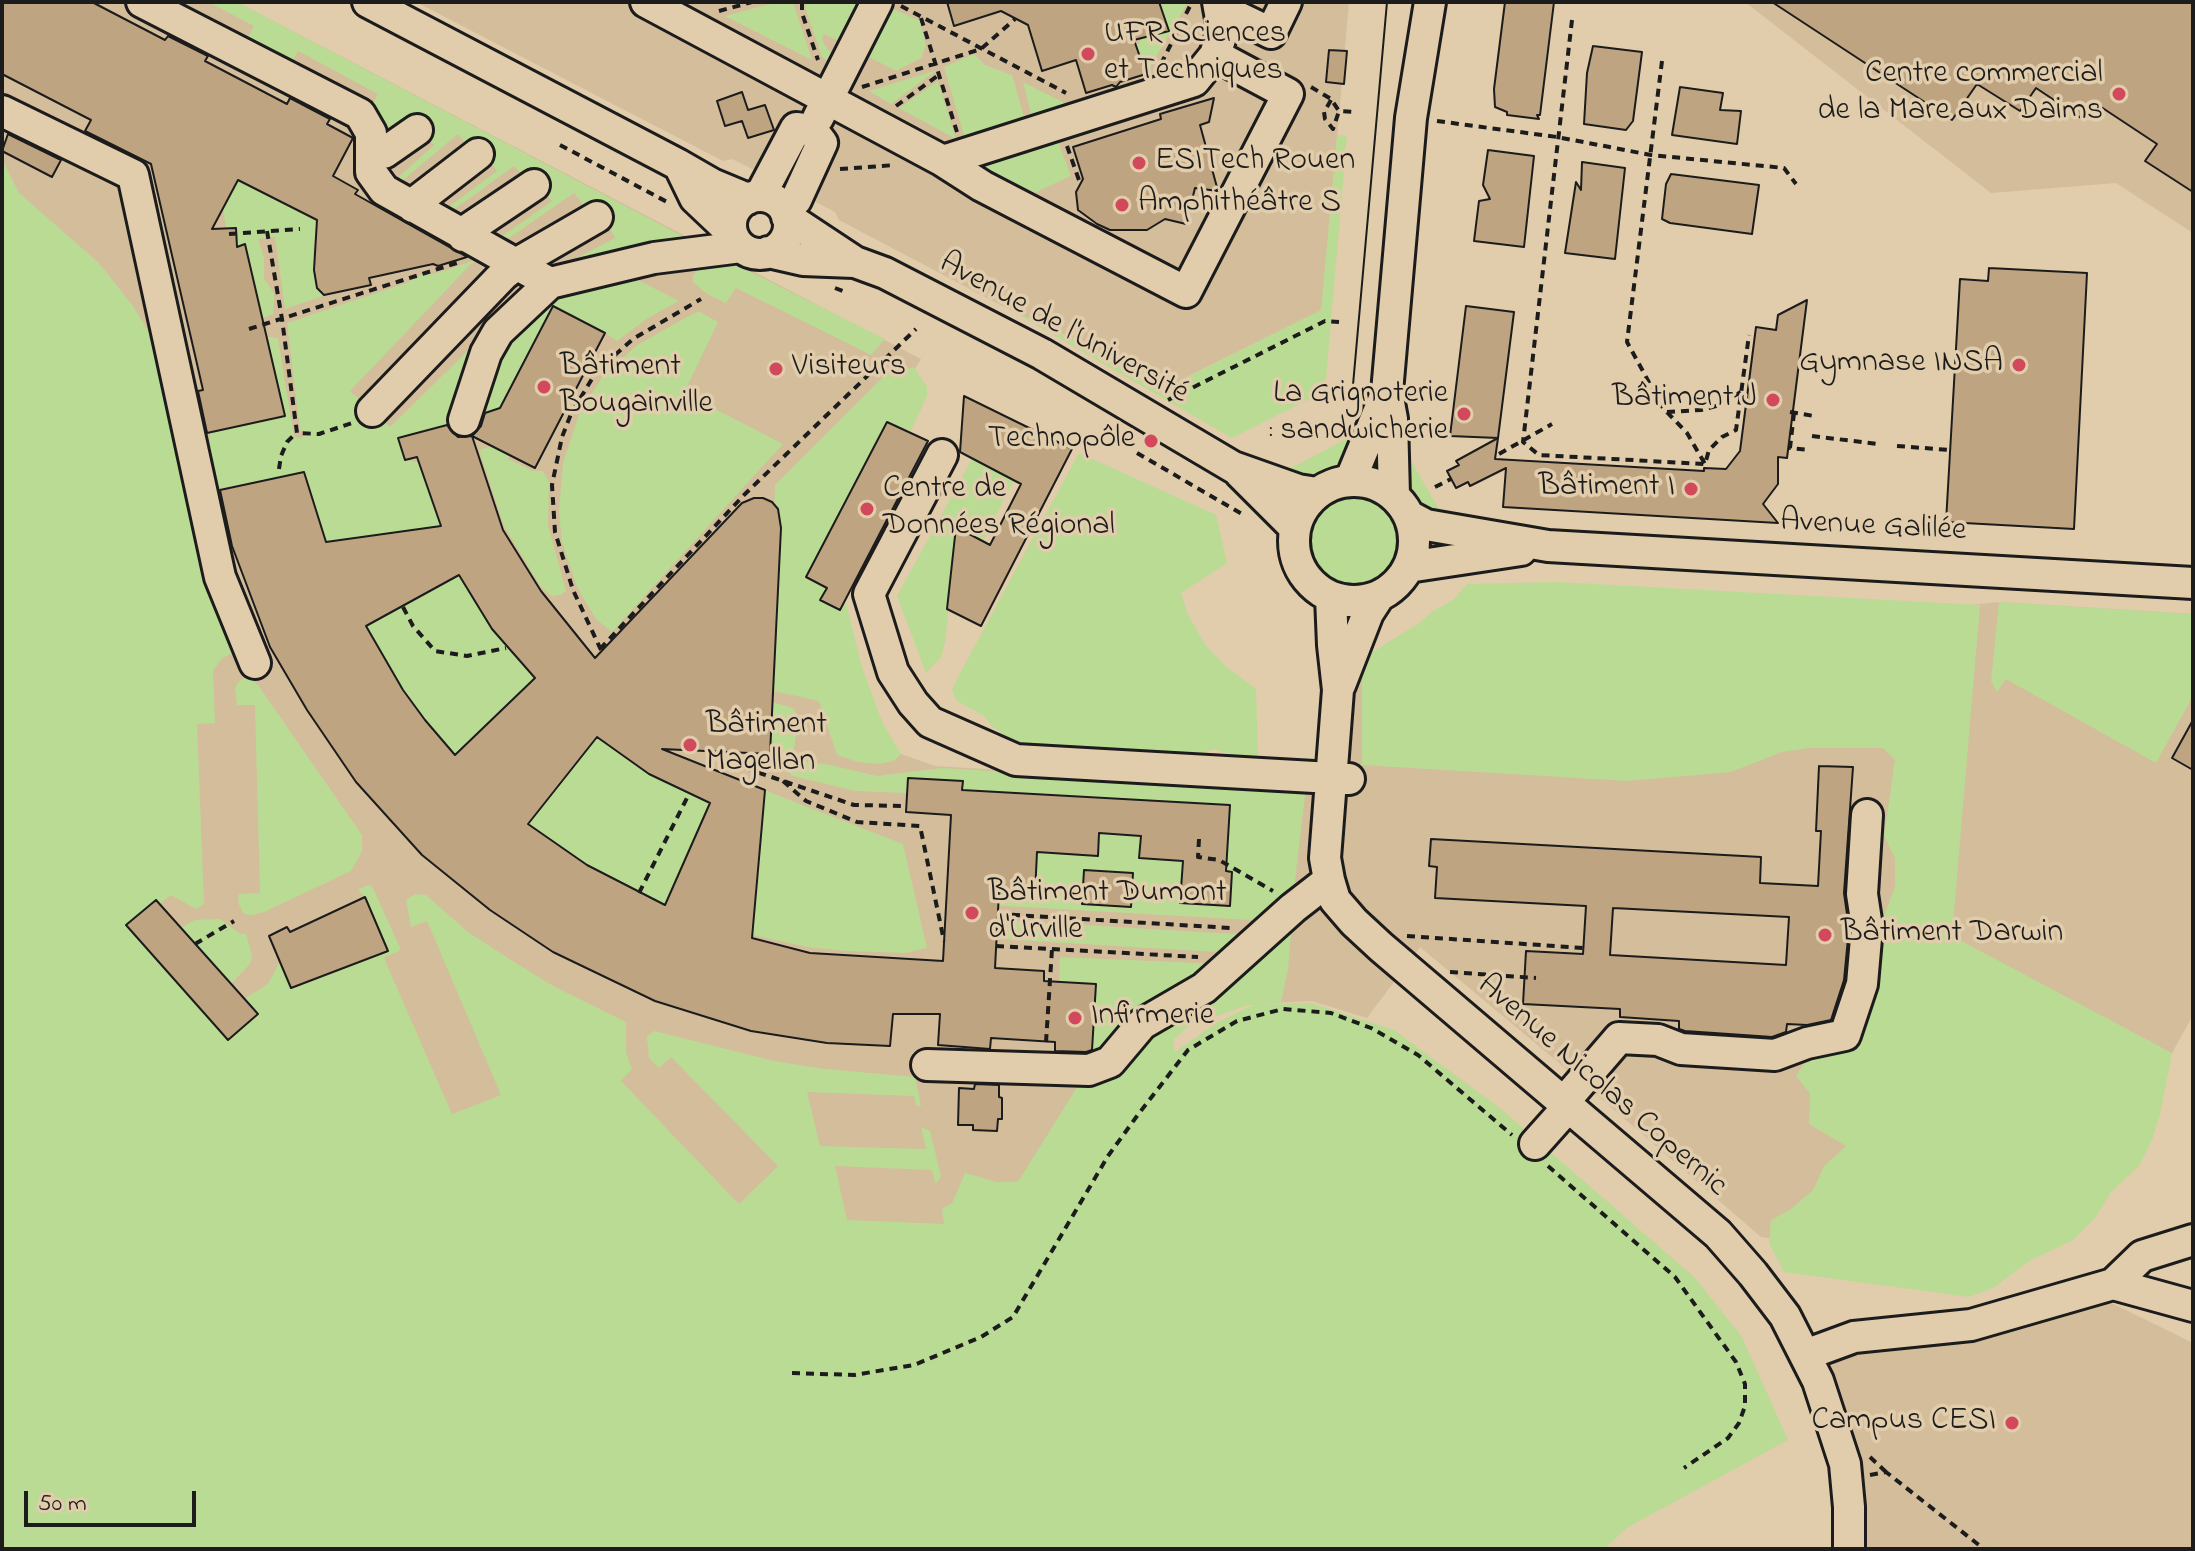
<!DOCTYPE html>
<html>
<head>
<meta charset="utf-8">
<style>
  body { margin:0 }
  #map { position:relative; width:2195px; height:1551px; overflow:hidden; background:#e1ccab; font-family:"Indie Flower",sans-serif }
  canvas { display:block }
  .frame { position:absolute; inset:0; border:4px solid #1c1c1c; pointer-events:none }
  .scale { position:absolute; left:24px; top:1491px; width:172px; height:36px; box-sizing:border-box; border:4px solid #1c1c1c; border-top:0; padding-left:10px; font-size:24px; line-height:28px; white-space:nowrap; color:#1c1c1c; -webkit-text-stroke:6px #e1ccab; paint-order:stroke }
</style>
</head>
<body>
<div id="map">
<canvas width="2195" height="1551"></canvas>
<div class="frame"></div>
<div class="scale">50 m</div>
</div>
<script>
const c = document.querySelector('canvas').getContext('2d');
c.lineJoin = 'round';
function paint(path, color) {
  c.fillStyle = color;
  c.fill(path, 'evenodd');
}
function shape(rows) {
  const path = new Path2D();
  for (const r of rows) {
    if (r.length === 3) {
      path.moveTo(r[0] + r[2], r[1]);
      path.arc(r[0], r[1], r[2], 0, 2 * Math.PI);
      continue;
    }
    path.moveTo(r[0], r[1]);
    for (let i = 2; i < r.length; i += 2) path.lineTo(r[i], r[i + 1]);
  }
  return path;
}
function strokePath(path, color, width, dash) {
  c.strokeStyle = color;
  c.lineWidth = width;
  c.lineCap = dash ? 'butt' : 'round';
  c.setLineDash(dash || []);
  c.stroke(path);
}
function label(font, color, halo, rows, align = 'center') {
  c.font = font + ' "Indie Flower",sans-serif';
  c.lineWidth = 7;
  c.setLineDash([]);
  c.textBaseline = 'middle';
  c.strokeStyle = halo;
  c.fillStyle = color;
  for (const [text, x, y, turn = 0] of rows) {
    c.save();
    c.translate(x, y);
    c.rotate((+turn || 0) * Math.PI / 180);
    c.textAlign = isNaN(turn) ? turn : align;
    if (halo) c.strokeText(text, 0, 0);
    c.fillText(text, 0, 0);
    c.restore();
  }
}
paint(shape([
  [2,2,237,2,921,359,797,562,855,746,901,754,935,766,1325,790,1342,660,1385,668,1999,602,2193,614,2193,1015,2172,1053,1913,1260,1761,1237,1582,1082,1420,947,1367,1018,1312,1001,1249,1004,1188,1026,1152,1059,929,1314,71,975,2,220],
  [416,2,1349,2,1322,310,1173,384,1010,310,839,220,835,212,816,202,827,174,770,147,756,171,732,159,723,161],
  [1745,2,2193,2,2193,233,2116,183,1991,193],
  [2087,1291,2193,1343,2193,1549,1849,1549,1805,1355]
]), '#d3bd9b');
paint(shape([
  [208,2,237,2,694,242,546,274,615,238,597,205,587,210,574,193,496,247,491,244,552,201,532,174,525,177,514,166,445,216,439,214,497,171,477,143,469,147,458,134,395,187,391,184,434,145,412,118,384,139,370,110,378,94,298,51,290,66,245,43,254,26],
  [777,2,793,2,812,60,725,16],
  [807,2,862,2,841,42,824,34,822,40,828,50,836,54,830,62,822,57,805,7],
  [1161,2,1188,2,1146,74,1137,46,1142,38,1169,31],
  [893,9,920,21,926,46,921,58,896,71,869,57],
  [974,54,985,65,1012,75,1025,120,965,139,944,67],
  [937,70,891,104,869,91],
  [938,81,956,139,899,108],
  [1023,82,1071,106,1032,118],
  [1337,135,1347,136,1325,391,1232,438,1010,310,1173,384,1321,310],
  [1056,136,1071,176,1023,198,977,166,978,162],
  [2,159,19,193,99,263,133,306,161,352,238,650,221,659,213,671,215,723,197,724,204,904,196,909,171,895,159,904,180,928,195,920,220,919,239,933,246,934,252,955,250,964,230,985,244,999,268,984,280,961,291,988,387,951,365,897,358,890,367,885,372,886,401,950,384,958,452,1114,501,1095,427,921,411,927,406,900,415,894,426,895,468,932,511,960,555,987,626,1022,626,1052,632,1069,621,1081,739,1204,778,1166,671,1057,659,1068,649,1058,647,1037,654,1031,774,1061,825,1069,915,1077,921,1106,916,1106,914,1096,807,1092,820,1146,926,1149,921,1127,930,1131,941,1176,936,1184,932,1170,835,1166,847,1220,944,1224,942,1209,952,1203,965,1173,997,1182,1018,1182,1082,1079,1292,924,1288,969,1281,1003,1259,1005,1311,1003,1394,1030,1501,1109,1695,1278,1742,1337,1788,1440,1628,1527,1604,1549,2,1549],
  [1248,1005,1253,1005,1218,1022,1175,1052,1173,1040,1188,1026],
  [238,180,317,220,313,249,315,280,317,288,326,295,285,309,275,237,258,239,264,257,264,279,274,293,274,304,273,314,251,323,260,313,245,245,237,247,236,228,226,228,223,209],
  [475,260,350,391,390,427,499,320,450,424,399,438,405,460,419,462,441,526,330,542,335,568,302,473,210,490,210,433,285,416,260,336,278,338,294,436,302,439,304,431,300,430,287,323,406,283,423,274,437,273],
  [727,260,885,339,871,355,736,288,726,303,707,294,693,282,693,276,705,261],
  [625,278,638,280,679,301,648,318,617,341,605,333,500,408,474,417,486,367,539,299],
  [698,311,718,322,684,393,783,444,612,632,596,619,577,587,562,542,559,511,563,463,578,417,602,377,637,345],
  [914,367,927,387,927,396,911,431,886,422,806,576,827,588,821,600,840,610,846,603,862,667,883,724,901,754,894,761,878,764,858,762,837,755,819,701,769,690,775,485,886,374],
  [1362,431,1350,456,1334,470,1310,476,1285,471],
  [508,442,515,445,508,459,533,471,543,471,549,482,548,525,566,591,560,595,552,596,540,586,504,526,479,450],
  [1400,442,1446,521,1420,509,1408,493],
  [1079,453,1216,515,1227,563,1181,593,1188,615,1206,646,1229,669,1256,689,1258,762,1213,749,1201,754,1024,743,1006,736,993,727,984,716,957,701,952,690,959,675],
  [972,459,1014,480,983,541,956,528,945,642,941,657,926,673,897,596],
  [1354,541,44],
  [459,575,492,629,535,678,455,755,425,720,403,690,366,626],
  [1557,582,1980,605,1952,936,2172,1053,2160,1114,2152,1140,2139,1166,2111,1192,2095,1218,2073,1240,2029,1261,1993,1288,1969,1297,1784,1272,1769,1243,1771,1220,1791,1209,1813,1190,1824,1166,1846,1146,1809,1124,1810,1094,1796,1076,1809,1056,1854,1049,1874,1000,1878,975,1871,948,1895,887,1895,858,1884,836,1895,760,1883,748,1810,748,1782,752,1731,772,1627,781,1362,765,1362,681,1366,656,1418,624,1433,611,1453,600,1467,584],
  [1999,602,2193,614,2193,696,2156,763,2006,679,1997,692,1991,681],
  [244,678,251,678,258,685,362,835,362,851,351,871,264,912,252,915,244,914,238,903,239,894,260,893,255,705,237,705,235,689,238,682],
  [769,701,793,708,799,718,792,760,831,765,877,776,942,768,1302,789,1305,795,1293,899,1267,921,971,904,961,822,907,793,855,791,793,776,766,754],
  [597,737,650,774,710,803,665,905,587,865,528,824],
  [764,790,903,844,927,948,905,953,846,951,807,947,749,934],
  [966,918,1252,935,1234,953,965,937],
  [1060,957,1222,964,1109,1054,1054,1060,1055,1051,1092,1052,1095,984,1059,982]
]), '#badb94');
const building = shape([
  [2,2,92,2,165,40,168,36,208,56,205,61,287,104,290,98,330,119,327,124,353,138,333,176,358,190,355,194,467,257,438,266,433,264,369,278,371,285,324,295,317,288,314,270,317,220,238,180,212,229,236,228,237,247,245,244,285,416,207,433,198,391,203,390,151,164,85,131,91,120,2,74,2,2],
  [947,2,1159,2,1169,31,1134,40,1146,74,1120,82,1116,87,1112,85,1086,93,1076,60,1042,71,1028,25,1001,11,954,26,947,2],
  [1505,2,1554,2,1540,115,1537,115,1539,119,1507,115,1507,112,1495,107,1494,89,1505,2],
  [1772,2,2193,2,2193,192,2145,161,2157,144,2095,103,2084,120,2036,88,2020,111,1977,84,1952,120,1772,2],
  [1593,46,1642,52,1633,121,1626,130,1584,124,1587,73,1593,46],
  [1329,50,1347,51,1344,84,1326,82,1329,50],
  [1680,87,1723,93,1720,110,1741,111,1737,144,1672,135,1680,87],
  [742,92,748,110,765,105,774,130,748,138,742,121,725,126,717,101,742,92],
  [1214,98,1209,122,1200,125,1218,191,1195,188,1186,224,1165,219,1147,230,1110,230,1097,224,1078,210,1076,192,1083,179,1073,147,1161,119,1160,114,1214,98],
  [8,134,61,160,52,177,2,151,8,134],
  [1488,150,1534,156,1524,247,1474,241,1479,201,1490,199,1483,185,1488,150],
  [1582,162,1625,168,1615,259,1565,253,1576,182,1581,190,1582,162],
  [1671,174,1759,185,1752,234,1670,223,1662,219,1666,184,1671,174],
  [1989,268,2087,273,2074,529,1946,522,1960,279,1988,281,1989,268],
  [1807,300,1787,458,1778,457,1778,484,1763,504,1778,523,1503,507,1506,468,1470,486,1468,482,1456,488,1447,471,1459,465,1456,461,1498,438,1495,459,1704,471,1704,468,1726,469,1740,451,1756,327,1776,330,1778,315,1807,300],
  [553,306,605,333,535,468,472,436,481,426,485,413,500,408,553,306],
  [1466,306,1514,312,1498,438,1450,436,1466,306],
  [964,396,1072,449,981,626,947,609,956,527,990,545,1021,484,960,452,964,396],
  [887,422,928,441,840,610,820,600,827,588,806,577,887,422],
  [447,425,458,437,472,436,503,530,541,591,595,658,742,503,754,498,763,498,772,502,778,509,781,528,770,754,662,749,765,790,752,938,810,953,943,961,951,815,906,812,908,778,963,781,962,790,1230,805,1226,871,1232,872,1230,906,1180,903,1183,861,1139,858,1141,836,1099,833,1098,856,1037,852,1035,894,999,892,995,968,1044,971,1044,981,1096,984,1092,1050,1086,1052,1055,1051,1055,1042,991,1038,990,1049,938,1045,940,1014,893,1014,890,1046,827,1043,751,1031,655,1001,553,952,490,910,422,855,356,782,307,710,270,647,232,546,220,490,304,472,326,542,441,526,417,457,405,460,398,438,447,425],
  [459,575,492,629,535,678,455,755,425,720,403,690,366,626,459,575],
  [597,737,649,774,710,803,665,905,587,865,528,824,597,737],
  [2193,720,2193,770,2172,758,2193,720],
  [1819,766,1853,767,1844,893,1849,928,1844,980,1831,1020,1807,1025,1787,1024,1786,1032,1772,1037,1685,1031,1679,1029,1679,1021,1620,1017,1620,1009,1523,1004,1526,951,1583,954,1586,906,1435,898,1437,867,1429,866,1431,839,1761,857,1760,883,1818,886,1821,831,1816,831,1819,766],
  [1613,908,1789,917,1786,965,1610,955,1613,908],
  [1084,870,1133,873,1131,907,1082,904,1084,870],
  [365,897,388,951,291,988,269,936,287,927,290,932,365,897],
  [156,900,258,1014,228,1040,126,925,156,900],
  [975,1084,999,1085,999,1097,1002,1098,1002,1119,998,1119,997,1131,973,1130,973,1125,958,1125,959,1088,974,1089,975,1084]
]);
paint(building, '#bfa481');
strokePath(building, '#1c1c1c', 2);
const minor = shape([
  [142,2,360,114,371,133,371,172,384,190,550,283],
  [368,2,679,165,712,184,748,199],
  [646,2,943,161,1194,81,1215,55,1223,30,1218,2],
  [1219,8,1271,33,1286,2],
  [2,111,133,175,220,577,255,663],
  [818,118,877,2],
  [371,153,384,153,417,130],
  [943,161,982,186,1186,292,1288,94,1215,55],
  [679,165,695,198,732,233],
  [760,196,796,128,812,130,822,143,796,200,785,211],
  [760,225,29],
  [413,207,417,201,478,154],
  [787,217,855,262,885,273,1042,354,1233,467,1298,490,1317,493],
  [463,236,467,230,534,185],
  [768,252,803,260,854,262],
  [372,411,503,275,521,261,597,217],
  [464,420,486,353,498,332,550,283,654,258,741,247],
  [942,455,869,594,893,672,913,703,930,722,1016,760,1349,779],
  [1240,473,1295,528],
  [1350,481,1386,394],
  [1354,541,60],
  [1394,495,1392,419,1387,392,1411,118,1430,2],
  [1409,516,1426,525,1548,546,2193,583],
  [1408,567,1521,550],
  [1331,597,1333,645,1338,690,1325,858,1329,880,1335,900,1354,922,1381,947,1718,1234,1753,1274,1785,1316,1818,1381,1845,1464,1849,1507,1849,1549],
  [1340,685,1368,613,1379,596],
  [927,1065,1089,1070,1110,1062,1142,1024,1204,988,1293,908,1329,880],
  [1563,1103,1619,1038,1658,1040,1681,1049,1775,1055,1807,1043,1845,1035,1862,984,1867,927,1862,894,1867,815],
  [1535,1144,1568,1107],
  [2113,1284,2193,1306],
  [1805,1355,1854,1337,1971,1325,2113,1284,2142,1256,2193,1240]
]);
strokePath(minor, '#1c1c1c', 36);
strokePath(shape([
  [802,2,802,13,818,60],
  [901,6,1066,93],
  [719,11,752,2],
  [921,18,957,132],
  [1572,20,1523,442,1539,455,1705,464,1709,450,1722,437,1736,430,1749,335],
  [1662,61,1627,342,1663,408,1687,433,1705,464],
  [1161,64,1191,4],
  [862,87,981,49,1015,19],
  [1311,87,1331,99,1339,111,1355,112],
  [1331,100,1324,112,1325,119,1333,129,1339,111],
  [896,106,940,74],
  [1437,121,1557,137,1651,155,1784,168,1796,184],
  [560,145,669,203],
  [1067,146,1080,183],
  [840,169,895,165],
  [267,231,282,319,297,433,319,434,352,423],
  [229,234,300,229],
  [835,288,848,293],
  [249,329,460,262],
  [1168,400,1325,321,1339,322],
  [1667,412,1701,410,1716,406,1741,392],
  [1790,412,1814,416],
  [1794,413,1790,448,1810,450],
  [1812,436,1878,444],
  [1897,446,1950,450],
  [1137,453,1242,514],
  [1499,454,1552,424],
  [279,469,281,456,287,442,296,433],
  [1435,487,1451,479],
  [403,607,413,626,435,651,467,656,506,648],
  [600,649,744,495,916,329],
  [601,650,573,590,555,532,552,485,562,437,571,414,596,372,633,339,701,299],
  [745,768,854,805,906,806],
  [783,781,806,801,857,822,920,826,944,941],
  [1199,839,1198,857,1219,860,1273,891],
  [639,893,689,794],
  [998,914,1231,928],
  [1407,936,1583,948],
  [195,944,234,921],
  [996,946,1198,957],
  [1450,972,1536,978],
  [1046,1042,1052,949],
  [1548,1166,1675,1277,1736,1362,1745,1384,1745,1406,1739,1423,1728,1438,1684,1468],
  [792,1373,854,1375,914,1365,981,1337,1013,1317,1108,1156,1137,1116,1188,1050,1237,1021,1283,1009,1331,1013,1371,1028,1418,1055,1512,1135],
  [1870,1457,1886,1472],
  [1870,1475,1886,1472,1984,1549]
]), '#1c1c1c', 4, [8, 6]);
strokePath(minor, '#e1ccab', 30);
strokePath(shape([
  [1353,385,1387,2]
]), '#1c1c1c', 2);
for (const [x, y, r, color] of [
  [1088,54,8,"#d1495b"],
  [2119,94,8,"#d1495b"],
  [1139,163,8,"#d1495b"],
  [1122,205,8,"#d1495b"],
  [2019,365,8,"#d1495b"],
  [776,369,8,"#d1495b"],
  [544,387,8,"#d1495b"],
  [1773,400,8,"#d1495b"],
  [1464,414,8,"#d1495b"],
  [1151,441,8,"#d1495b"],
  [1691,489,8,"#d1495b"],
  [867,509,8,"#d1495b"],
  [690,745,8,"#d1495b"],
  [972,913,8,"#d1495b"],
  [1825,935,8,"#d1495b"],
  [1075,1018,8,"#d1495b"],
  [2012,1423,8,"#d1495b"]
]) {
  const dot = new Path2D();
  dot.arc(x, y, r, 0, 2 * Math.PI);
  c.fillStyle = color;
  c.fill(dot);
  strokePath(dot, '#e1ccab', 3);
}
label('32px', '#1c1c1c', '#e1ccab', [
  ["UFR Sciences",1104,36],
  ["et Techniques",1104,73],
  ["Centre commercial",2103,76,"right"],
  ["de la Mare aux Daims",2103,113,"right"],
  ["ESITech Rouen",1155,163],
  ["Amphithéâtre S",1138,205],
  ["Gymnase INSA",2003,365,"right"],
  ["Bâtiment",560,369],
  ["Bougainville",560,406],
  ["Visiteurs",792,369],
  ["La Grignoterie",1448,396,"right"],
  [": sandwicherie",1448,433,"right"],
  ["Bâtiment J",1757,400,"right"],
  ["Technopôle",1135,441,"right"],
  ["Bâtiment I",1675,489,"right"],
  ["Centre de",883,491],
  ["Données Régional",883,528],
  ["Bâtiment",706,727],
  ["Magellan",706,764],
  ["Bâtiment Dumont",988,895],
  ["d'Urville",988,932],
  ["Bâtiment Darwin",1841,935],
  ["Infirmerie",1091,1018],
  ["Campus CESI",1996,1423,"right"]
], 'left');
label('32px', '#1c1c1c', '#e1ccab', [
  ["Avenue de l'Université",1063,330,29],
  ["Avenue Galilée",1873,528,3],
  ["Avenue Nicolas Copernic",1601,1087,41]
]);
</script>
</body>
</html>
